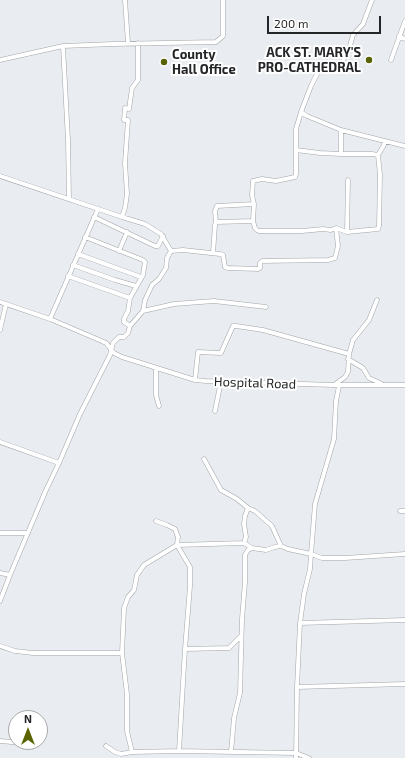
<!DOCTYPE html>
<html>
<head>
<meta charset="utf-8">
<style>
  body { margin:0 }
  #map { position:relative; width:405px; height:758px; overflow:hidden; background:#e9ecf1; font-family:"Exo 2",sans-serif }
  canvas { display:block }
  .north { position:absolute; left:8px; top:710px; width:40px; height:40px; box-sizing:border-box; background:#fff; border:1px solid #a7a8a9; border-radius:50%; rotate:0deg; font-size:11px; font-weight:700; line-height:16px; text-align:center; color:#242527 }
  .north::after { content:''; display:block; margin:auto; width:14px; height:18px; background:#5a6301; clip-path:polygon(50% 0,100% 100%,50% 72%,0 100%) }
  .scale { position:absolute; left:267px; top:16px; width:114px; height:18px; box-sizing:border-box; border:2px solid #242527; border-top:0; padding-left:5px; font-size:12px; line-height:14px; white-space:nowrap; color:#242527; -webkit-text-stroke:3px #fff; paint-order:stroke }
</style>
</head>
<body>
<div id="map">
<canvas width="405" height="758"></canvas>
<div class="north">N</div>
<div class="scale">200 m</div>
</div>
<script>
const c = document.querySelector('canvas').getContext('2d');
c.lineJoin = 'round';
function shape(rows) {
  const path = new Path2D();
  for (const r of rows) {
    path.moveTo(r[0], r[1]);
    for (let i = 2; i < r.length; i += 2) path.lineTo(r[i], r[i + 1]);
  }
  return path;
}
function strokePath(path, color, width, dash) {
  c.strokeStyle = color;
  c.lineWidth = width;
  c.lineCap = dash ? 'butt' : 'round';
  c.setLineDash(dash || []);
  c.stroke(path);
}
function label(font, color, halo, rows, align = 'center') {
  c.font = font + ' "Exo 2",sans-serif';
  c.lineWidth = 4;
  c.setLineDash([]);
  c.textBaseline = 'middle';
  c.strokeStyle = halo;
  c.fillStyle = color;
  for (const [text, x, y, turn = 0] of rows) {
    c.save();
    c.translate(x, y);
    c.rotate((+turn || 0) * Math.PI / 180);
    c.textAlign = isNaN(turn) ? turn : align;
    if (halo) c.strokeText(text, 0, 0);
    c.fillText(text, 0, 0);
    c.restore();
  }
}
const minor = shape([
  [125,0,128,43],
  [372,0,363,24,353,35,349,49,341,65,319,70,311,86,301,112,307,116,341,130,405,146],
  [399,36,405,39],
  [63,46,68,140,69,199],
  [0,60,63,46,113,44,216,42,223,36,223,0],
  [391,60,405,21],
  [301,112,296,129,296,174,295,177,276,181,262,179,253,181,252,195,254,204,253,221,255,228,257,230,259,231,302,231,323,229,331,230,336,228,347,232,378,229,379,226,380,175,378,155],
  [341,130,341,154],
  [296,150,320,153,341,154,372,154,378,155,384,145,384,141],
  [0,176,122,217,125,208,127,194,125,163,128,120,124,120,125,108,129,109,132,88,138,80,138,43],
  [94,217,155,246,158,246,163,236],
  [122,217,145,224,161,234,171,251],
  [216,222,253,221],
  [347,232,348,180],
  [85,237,143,260,145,262,143,275,130,298,128,311,124,319,124,322,130,326],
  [119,251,127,232],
  [213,253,215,225,216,222,215,211,217,206,254,204],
  [78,254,141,277],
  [73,265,115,280,136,286],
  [68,276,130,298],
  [0,302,50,319,97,339,106,343,114,353,122,357,195,380,206,381,334,385,405,385],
  [143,311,174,304,214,301,266,307],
  [50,319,98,209],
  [0,330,6,304],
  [349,354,353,340,369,320,377,300],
  [348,359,363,368,369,378,382,384],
  [156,368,156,395,159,406],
  [195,380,198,352,221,353,233,326,236,326,263,330,349,354,348,372,345,377,334,385],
  [215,411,221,381],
  [0,442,59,463],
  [204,459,221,490,237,499,248,508,255,511,272,526,281,546],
  [400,511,405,511],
  [156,521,167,525,175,529,178,537,177,545,190,567,190,586,185,649,179,751],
  [0,533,28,533],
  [244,543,246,537,244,524,245,516,248,508],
  [0,573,10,575],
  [0,601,10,575,46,490,59,463,80,414,110,355,113,343,119,337,124,337,128,333,130,326,143,311,145,300,152,285,159,279,166,268,167,258,171,251,183,250,220,254,223,255,225,267,228,268,258,269,260,268,260,263,262,261,328,260,335,258,338,246,336,228],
  [300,623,405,620],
  [0,646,15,651,33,653,122,653],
  [185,649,229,648,241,636],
  [297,687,300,623,304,594,310,569,311,554,322,558,345,558,405,554],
  [0,741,35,744],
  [106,746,115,752,121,754,132,752,179,751,296,753,309,758],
  [132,752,127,731,127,694,122,653,124,608,128,597,134,590,137,575,144,565,177,545,244,543,252,548],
  [231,752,234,718,240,693,242,619,245,582,245,555,248,550,252,548,266,550,275,547,281,546,288,549,311,554,315,504,334,439,336,401,339,386],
  [296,758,297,687,405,684]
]);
strokePath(minor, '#a1a4a8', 5);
strokePath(minor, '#fff', 4);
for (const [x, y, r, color] of [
  [369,60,4,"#5a6301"],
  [164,62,4,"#5a6301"]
]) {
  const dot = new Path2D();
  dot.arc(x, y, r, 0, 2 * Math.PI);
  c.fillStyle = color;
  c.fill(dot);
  strokePath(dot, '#fff', 1.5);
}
label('bold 13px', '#242527', '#fff', [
  ["ACK ST. MARY'S",361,53],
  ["PRO-CATHEDRAL",361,68],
  ["County",172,55,"left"],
  ["Hall Office",172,70,"left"]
], 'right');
label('13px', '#242527', '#fff', [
  ["Hospital Road",255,383,2]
]);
</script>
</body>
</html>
